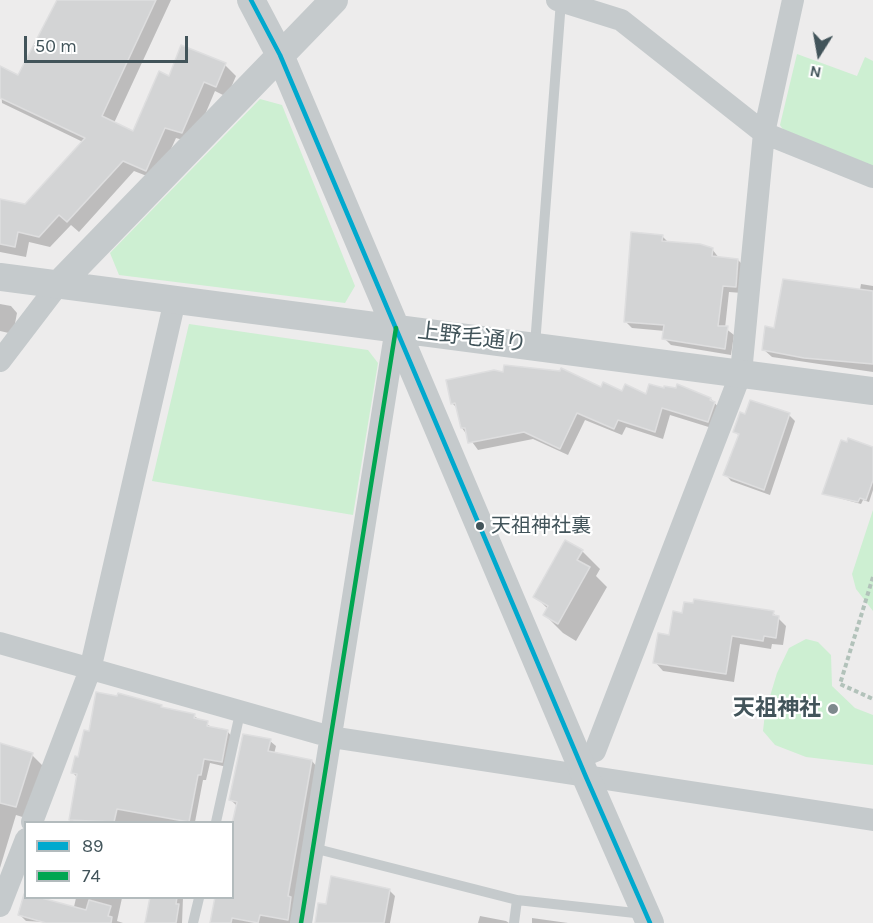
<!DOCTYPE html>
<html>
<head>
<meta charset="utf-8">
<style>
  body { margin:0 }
  #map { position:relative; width:873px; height:923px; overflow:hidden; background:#edecec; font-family:Karla,sans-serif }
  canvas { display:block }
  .legend { position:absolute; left:24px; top:821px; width:210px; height:78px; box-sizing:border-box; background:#fff; border:2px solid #b3bbbd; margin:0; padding:8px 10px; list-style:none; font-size:18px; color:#42545a }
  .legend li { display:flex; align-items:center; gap:12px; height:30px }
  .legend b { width:30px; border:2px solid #b3bbbd }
  .north { position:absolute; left:789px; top:24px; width:60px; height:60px; -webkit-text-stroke:4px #fff; paint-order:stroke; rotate:191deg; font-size:16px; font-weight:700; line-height:24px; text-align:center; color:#42545a }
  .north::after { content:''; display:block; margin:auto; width:21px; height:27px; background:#42545a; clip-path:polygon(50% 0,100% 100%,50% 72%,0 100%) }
  .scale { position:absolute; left:24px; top:36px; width:164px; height:27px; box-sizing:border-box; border:3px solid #42545a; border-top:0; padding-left:8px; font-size:18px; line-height:21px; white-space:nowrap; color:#42545a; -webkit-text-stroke:4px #fff; paint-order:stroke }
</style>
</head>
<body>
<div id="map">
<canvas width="873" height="923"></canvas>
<ul class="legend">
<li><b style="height:8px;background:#00a9ce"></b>89</li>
<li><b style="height:8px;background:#00a651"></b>74</li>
</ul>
<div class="north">N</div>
<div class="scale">50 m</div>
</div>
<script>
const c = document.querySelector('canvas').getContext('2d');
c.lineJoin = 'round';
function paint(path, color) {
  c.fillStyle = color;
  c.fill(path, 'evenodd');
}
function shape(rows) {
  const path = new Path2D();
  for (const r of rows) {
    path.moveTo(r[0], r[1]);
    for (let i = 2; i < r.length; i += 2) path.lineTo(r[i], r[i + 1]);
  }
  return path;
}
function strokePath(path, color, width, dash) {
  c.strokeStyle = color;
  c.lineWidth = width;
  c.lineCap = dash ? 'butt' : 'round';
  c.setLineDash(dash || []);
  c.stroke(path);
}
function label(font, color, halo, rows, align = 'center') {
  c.font = font + ' Karla,"Noto Sans JP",sans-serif';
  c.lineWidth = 4.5;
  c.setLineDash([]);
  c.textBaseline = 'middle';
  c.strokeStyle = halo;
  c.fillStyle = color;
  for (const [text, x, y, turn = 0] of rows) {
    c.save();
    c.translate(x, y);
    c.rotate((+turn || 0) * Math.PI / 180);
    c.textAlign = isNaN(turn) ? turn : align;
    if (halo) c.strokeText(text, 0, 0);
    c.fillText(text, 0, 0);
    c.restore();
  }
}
paint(shape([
  [797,54,857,76,865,57,873,61,873,166,786,134,780,125],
  [260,99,282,105,355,286,345,303,119,275,110,253],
  [189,324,368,350,378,363,353,515,152,481],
  [873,510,873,611,856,589,852,574],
  [806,639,818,642,831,655,832,686,855,708,873,715,873,765,806,757,775,745,763,731,765,713,777,673,789,648]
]), '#cdefd2');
paint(shape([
  [59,0,171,0,114,123,134,133,170,78,225,65,236,76,227,97,215,91,193,143,176,138,157,180,134,171,79,232,71,225,50,247,29,242,26,257,0,252,0,201,25,206,83,142,2,103,0,74,19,77],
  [662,236,669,243,712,249,719,258,738,260,745,267,742,293,729,292,725,328,734,335,731,355,671,345,664,338,665,331,632,328,625,321],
  [861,284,873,286,873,372,772,357,763,349,775,329,860,290],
  [0,304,11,306,17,313,13,334,0,331],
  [678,386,711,399,722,411,715,429,670,415,663,439,626,427,622,435,585,420,568,455,533,439,478,450,462,428,458,409,452,403,602,389,647,396,677,390],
  [789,415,795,421,770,495,731,481,725,474,739,436,735,431],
  [873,449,873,490,869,502,863,500,861,504,824,494],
  [582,551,600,569,596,576,607,587,576,641,563,633,545,615,548,609,535,596],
  [773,613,786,626,783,645,772,644,771,649,740,644,734,682,663,671,655,662,671,636],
  [161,706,164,710,194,716,213,728,228,732,233,738,227,767,210,763,206,780,203,780,195,822,70,822,78,778,73,773,90,733],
  [270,741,276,746,274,754,312,761,317,767,294,923,212,923,232,898,237,806,231,800],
  [0,745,32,755,45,768,29,819,16,815,0,868],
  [389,890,395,896,390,923,315,923,327,906],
  [25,896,26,898,65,923,26,921,20,915],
  [76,898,122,898,117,921,123,923,74,923,71,920],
  [150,898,183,898,182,923,147,923],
  [480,916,506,921,509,923,478,923],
  [532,918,568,923,532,923]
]), '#0003');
const building = shape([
  [57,0,156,0,102,116,133,131,159,71,169,76,181,45,226,63,216,87,204,82,182,133,165,128,146,171,123,161,67,222,59,215,39,237,18,232,15,247,0,244,0,199,25,204,85,138,0,98,0,66,18,75,57,0],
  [631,232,663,235,662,241,700,244,713,248,712,256,738,259,736,287,723,286,718,326,728,326,725,349,662,339,664,325,624,322,631,232],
  [783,279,873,291,873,364,804,358,762,350,765,326,774,328,783,279],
  [504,365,560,371,561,368,601,387,603,382,622,391,625,384,646,394,649,384,664,388,664,386,676,388,677,384,711,398,710,400,715,402,708,422,662,408,655,432,618,420,614,429,577,413,560,449,524,432,468,443,465,428,461,428,455,403,451,404,446,380,494,370,503,372,504,365],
  [750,400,790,413,764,490,723,475,739,434,733,432,740,412,745,414,750,400],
  [848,438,873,447,873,480,866,500,860,498,858,502,822,494,841,440,847,442,848,438],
  [565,540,583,550,577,560,590,567,558,624,543,615,548,606,533,597,565,540],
  [694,599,774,611,773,615,779,616,776,638,764,636,763,641,732,636,726,674,653,663,658,633,669,635,673,611,682,613,684,602,693,603,694,599],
  [96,692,117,696,118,693,162,705,161,707,195,714,194,718,208,721,207,726,228,730,222,762,204,759,201,775,198,775,189,822,117,809,114,822,69,820,77,774,71,773,75,756,78,757,84,730,89,731,96,692],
  [243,734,271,739,268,751,312,760,288,896,291,897,288,920,260,915,258,923,232,918,231,923,210,923,215,897,232,897,232,824,237,802,229,800,243,734],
  [0,743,33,753,16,807,0,803,0,743],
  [331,876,390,889,384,923,315,923,318,903,326,904,331,876],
  [24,894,26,897,38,897,86,910,89,900,111,906,108,916,112,917,111,923,46,923,18,915,24,894],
  [150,897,177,897,176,904,179,904,176,923,145,923,150,897]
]);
paint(building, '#d3d4d5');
strokePath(building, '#dededf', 1.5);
strokePath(shape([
  [873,577,840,684,873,699]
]), '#b2c2ba', 4, [4.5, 3]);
strokePath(shape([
  [535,345,561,1],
  [216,822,240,713],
  [313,848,517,900,644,914],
  [193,923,199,898],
  [514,923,517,900]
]), '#c5cacc', 10);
strokePath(shape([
  [557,0,621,20,764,133,873,177],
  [0,361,58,285],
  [0,643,331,737,873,820],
  [578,758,595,751,741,373,764,133,793,0],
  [32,822,90,670,175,300],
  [0,906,26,839],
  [301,923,396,328]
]), '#c5cacc', 22);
strokePath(shape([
  [251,0,280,55,586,777,650,923],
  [0,277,873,391],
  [58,285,334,0]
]), '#c5cacc', 28);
strokePath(shape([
  [251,0,280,55,586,777,650,923]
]), '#00a9ce', 4.5);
strokePath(shape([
  [301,923,396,328]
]), '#00a651', 4.5);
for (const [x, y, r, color] of [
  [480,526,5,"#42545a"],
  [833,709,6,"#7e898d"]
]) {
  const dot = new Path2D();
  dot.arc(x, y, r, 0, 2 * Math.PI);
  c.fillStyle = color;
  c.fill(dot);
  strokePath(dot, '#fff', 2);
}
label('20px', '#42545a', '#fff', [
  ["天祖神社裏",491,526]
], 'left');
label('22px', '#42545a', '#fff', [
  ["上野毛通り",472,338,7]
]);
label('bold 22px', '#42545a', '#fff', [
  ["天祖神社",821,709]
], 'right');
</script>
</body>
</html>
